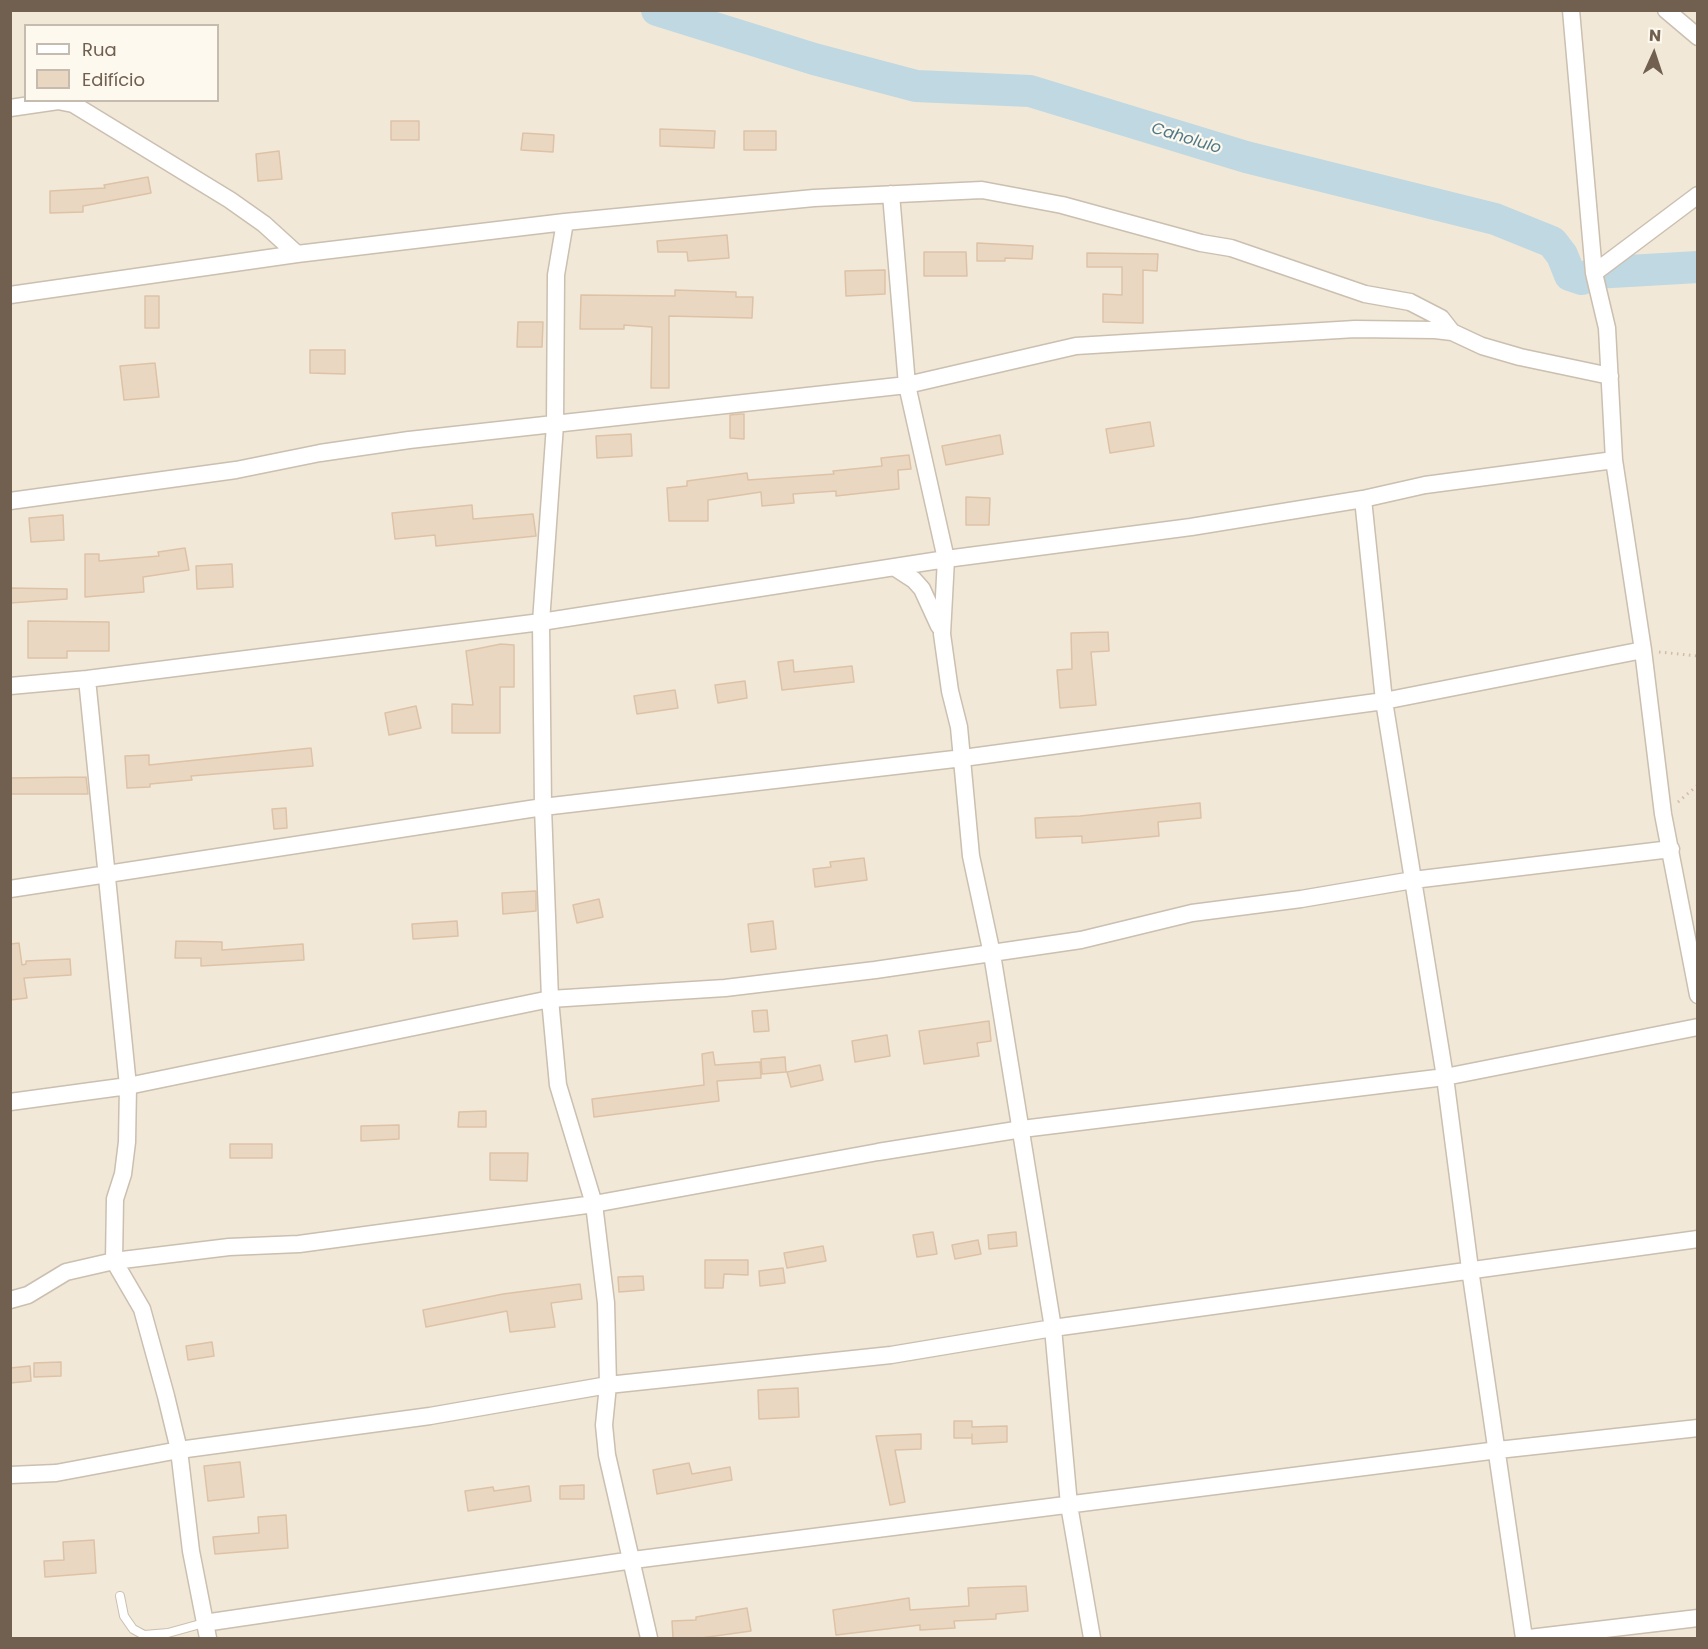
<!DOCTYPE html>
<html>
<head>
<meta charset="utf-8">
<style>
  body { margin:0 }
  #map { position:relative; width:1708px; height:1649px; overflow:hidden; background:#faf5e9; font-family:Poppins,sans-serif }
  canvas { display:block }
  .frame { position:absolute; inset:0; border:12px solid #716050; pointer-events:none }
  .legend { position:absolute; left:24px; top:24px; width:195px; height:78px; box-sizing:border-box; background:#fdf9ef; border:2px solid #c5bcaf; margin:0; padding:8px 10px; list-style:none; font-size:18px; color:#716050 }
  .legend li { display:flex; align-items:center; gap:12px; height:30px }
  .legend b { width:30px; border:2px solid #c5bcaf }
  .north { position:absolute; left:1624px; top:24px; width:60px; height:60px; -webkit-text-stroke:4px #fdf9ef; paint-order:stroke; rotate:3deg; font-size:16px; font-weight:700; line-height:24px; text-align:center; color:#716050 }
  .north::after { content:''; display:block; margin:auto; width:21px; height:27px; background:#716050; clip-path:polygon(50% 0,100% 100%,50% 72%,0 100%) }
</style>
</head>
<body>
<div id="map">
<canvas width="1708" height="1649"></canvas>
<div class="frame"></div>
<ul class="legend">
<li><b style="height:8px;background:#fff"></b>Rua</li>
<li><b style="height:16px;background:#ead7c2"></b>Edifício</li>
</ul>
<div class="north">N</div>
</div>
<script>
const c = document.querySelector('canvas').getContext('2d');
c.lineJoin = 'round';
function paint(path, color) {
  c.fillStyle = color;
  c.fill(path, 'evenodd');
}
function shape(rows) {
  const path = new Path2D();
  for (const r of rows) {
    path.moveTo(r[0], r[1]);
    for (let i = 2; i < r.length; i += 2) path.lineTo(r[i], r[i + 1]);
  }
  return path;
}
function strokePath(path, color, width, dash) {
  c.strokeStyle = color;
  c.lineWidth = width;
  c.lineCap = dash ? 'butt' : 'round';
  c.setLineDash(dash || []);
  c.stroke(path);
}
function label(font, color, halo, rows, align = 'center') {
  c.font = font + ' Poppins,sans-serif';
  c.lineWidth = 4.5;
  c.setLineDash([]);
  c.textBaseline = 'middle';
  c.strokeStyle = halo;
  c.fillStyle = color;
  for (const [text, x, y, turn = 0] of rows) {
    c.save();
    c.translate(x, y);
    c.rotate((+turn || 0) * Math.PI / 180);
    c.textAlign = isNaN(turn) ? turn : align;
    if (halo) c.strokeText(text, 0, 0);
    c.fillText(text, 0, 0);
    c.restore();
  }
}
paint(shape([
  [11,11,1697,11,1697,1638,11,1638],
  [26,26,218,26,218,100,26,100]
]), '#f1e8d8');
strokePath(shape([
  [657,10,814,59,916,86,1030,91,1246,157,1495,219,1552,242,1562,255,1570,275,1582,279,1594,273,1698,267]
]), '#bfd8e1', 32);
const building = shape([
  [391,121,419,121,419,140,391,140,391,121],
  [660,129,715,131,714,148,660,146,660,129],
  [744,131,776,131,776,150,744,150,744,131],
  [523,133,554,135,553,152,521,150,523,133],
  [279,151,282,179,258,181,256,154,279,151],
  [148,177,151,193,83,206,83,212,50,213,50,191,105,188,104,185,148,177],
  [727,235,729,258,688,261,687,252,658,252,657,241,727,235],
  [977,243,1033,246,1032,259,1005,258,1005,261,977,261,977,243],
  [924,252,966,252,967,276,924,276,924,252],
  [1087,253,1158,254,1157,271,1143,270,1143,323,1103,322,1103,294,1122,295,1122,267,1087,267,1087,253],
  [885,270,885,294,846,296,845,271,885,270],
  [675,290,736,292,736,297,753,297,752,318,669,316,669,388,651,388,652,327,624,325,624,329,580,329,581,295,675,296,675,290],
  [145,296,159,296,159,328,145,328,145,296],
  [518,322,543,322,542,347,517,347,518,322],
  [310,350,345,350,345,374,310,373,310,350],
  [155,363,159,397,124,400,120,366,155,363],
  [741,414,744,414,744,439,730,438,730,415,741,414],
  [1150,422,1154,446,1110,453,1106,429,1150,422],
  [631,434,632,456,597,458,596,436,631,434],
  [1000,435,1003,454,946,465,942,446,1000,435],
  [909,455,911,469,898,470,899,489,836,496,836,491,793,494,794,503,762,506,761,492,708,500,708,521,669,521,667,488,687,486,687,481,747,473,748,480,834,474,833,471,882,466,881,458,909,455],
  [966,497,990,498,989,525,966,525,966,497],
  [472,505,473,519,533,514,536,536,436,546,435,535,395,539,392,513,472,505],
  [63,515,64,540,31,542,29,518,63,515],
  [185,548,189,570,143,577,144,592,85,597,85,554,99,554,99,561,159,556,158,552,185,548],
  [232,564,233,587,197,589,196,566,232,564],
  [10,588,67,589,67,599,10,603,10,588],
  [28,621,109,622,109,651,67,651,67,658,28,658,28,621],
  [1108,632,1109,651,1091,652,1096,705,1060,708,1057,670,1072,669,1071,633,1108,632],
  [501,644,514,645,514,687,500,687,500,733,452,733,452,704,473,705,466,651,501,644],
  [793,660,794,672,852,666,854,682,782,690,778,662,793,660],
  [745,681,747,698,718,703,715,685,745,681],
  [675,690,678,708,637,714,634,696,675,690],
  [416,706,421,728,389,735,385,713,416,706],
  [311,748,313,766,191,776,192,780,150,784,150,787,127,788,125,756,149,755,149,765,311,748],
  [86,777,88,794,10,794,10,778,86,777],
  [1200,803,1201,818,1158,822,1159,836,1082,843,1082,836,1036,838,1035,818,1080,816,1200,803],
  [286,808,287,828,274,829,272,809,286,808],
  [864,858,867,880,815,887,813,869,831,867,830,862,864,858],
  [536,891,536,911,503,914,502,893,536,891],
  [599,899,603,917,577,923,573,905,599,899],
  [457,921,458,936,413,939,412,924,457,921],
  [773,921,776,949,751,952,748,924,773,921],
  [176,941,222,942,222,950,303,944,304,960,201,966,201,958,175,958,176,941],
  [19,943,22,965,26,964,26,961,70,959,71,975,24,978,27,998,10,1000,10,944,19,943],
  [767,1010,769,1031,754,1032,752,1011,767,1010],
  [989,1021,991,1041,977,1043,979,1056,924,1064,919,1031,989,1021],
  [887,1035,890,1056,855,1062,852,1041,887,1035],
  [713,1052,715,1065,760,1062,761,1078,717,1081,719,1101,594,1117,592,1099,704,1085,702,1054,713,1052],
  [785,1057,786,1072,762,1074,761,1059,785,1057],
  [820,1065,823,1080,791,1087,787,1072,820,1065],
  [486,1111,486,1127,458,1127,459,1112,486,1111],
  [399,1125,399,1139,361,1141,361,1126,399,1125],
  [230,1144,272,1144,272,1158,230,1158,230,1144],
  [490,1153,528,1153,527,1181,490,1180,490,1153],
  [933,1232,937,1254,917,1257,913,1235,933,1232],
  [1016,1232,1017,1246,989,1249,988,1235,1016,1232],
  [978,1240,981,1254,955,1259,952,1245,978,1240],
  [823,1246,826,1261,787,1268,784,1253,823,1246],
  [705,1260,748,1260,748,1275,724,1274,723,1288,705,1288,705,1260],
  [783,1268,785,1283,760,1286,759,1271,783,1268],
  [643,1276,644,1290,619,1292,618,1277,643,1276],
  [580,1284,582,1299,551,1303,555,1327,510,1332,507,1311,426,1327,423,1310,503,1294,580,1284],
  [212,1342,214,1356,188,1360,186,1346,212,1342],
  [61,1362,61,1376,34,1377,34,1363,61,1362],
  [30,1366,31,1381,10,1383,10,1368,30,1366],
  [798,1388,799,1417,759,1419,758,1390,798,1388],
  [954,1421,972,1421,972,1427,1007,1426,1007,1442,972,1444,972,1434,972,1438,954,1438,954,1421],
  [921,1434,921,1449,895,1450,905,1502,890,1505,876,1436,921,1434],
  [240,1462,244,1497,208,1501,204,1466,240,1462],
  [689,1463,692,1474,730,1467,732,1480,657,1494,653,1470,689,1463],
  [584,1485,584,1499,560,1499,560,1486,584,1485],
  [529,1486,531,1501,468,1511,465,1491,493,1487,494,1491,529,1486],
  [286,1515,288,1548,215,1554,213,1537,259,1533,258,1517,286,1515],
  [94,1540,96,1573,45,1577,44,1561,64,1560,63,1542,94,1540],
  [1026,1586,1028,1611,996,1614,996,1619,954,1621,955,1628,920,1630,920,1625,836,1635,833,1610,909,1598,910,1610,969,1606,968,1588,1026,1586],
  [747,1608,751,1631,701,1638,673,1638,672,1621,696,1620,696,1617,747,1608]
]);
paint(building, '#ead7c2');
strokePath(building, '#ddc2a6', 1.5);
const service = shape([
  [120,1596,124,1616,133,1629,144,1635,168,1633,204,1623]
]);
const minor = shape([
  [1571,10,1594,273,1607,328,1614,460,1643,650,1663,814,1698,995],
  [1666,10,1698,37],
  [10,108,58,101,73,104,230,200,264,224,297,254],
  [891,194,907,385,946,559,942,634,950,691,959,727,971,856,992,954,1053,1328,1069,1505,1092,1638],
  [1594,273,1698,195],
  [10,295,297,254,565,222,814,198,982,190,1062,205,1201,243,1231,248,1365,294,1410,302,1441,318,1452,332],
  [1363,499,1384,701,1445,1077,1470,1269,1524,1638],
  [10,501,236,470,320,453,409,440,907,385,1076,346,1355,329,1435,330,1452,332,1482,346,1520,357,1610,376],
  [894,567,914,580,922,589,939,626],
  [10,686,87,679,541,622,946,559,1191,527,1363,499,1425,485,1614,460],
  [10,889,543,807,963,758,1384,701,1643,650],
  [10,1102,128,1086,87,679],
  [10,1300,28,1295,66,1272,114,1261,229,1247,299,1244,594,1204,878,1152,1022,1129,1445,1077,1698,1027],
  [10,1475,56,1473,179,1450,430,1416,608,1385,891,1355,1053,1328,1698,1239],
  [204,1623,633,1560,1498,1450,1698,1428],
  [208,1638,191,1551,179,1450,166,1396,142,1309,114,1261,115,1199,123,1174,127,1142,128,1086,550,999,543,807,541,622,555,425,556,275,565,222],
  [649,1638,607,1455,604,1425,608,1385,606,1303,594,1204,558,1085,550,999,725,988,875,970,1081,940,1192,913,1301,899,1413,880,1671,849],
  [1529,1638,1698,1618]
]);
strokePath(service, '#cbbfb0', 10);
strokePath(minor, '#cbbfb0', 19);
strokePath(shape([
  [1659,652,1698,656],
  [1678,802,1698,785]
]), '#d1bca7', 3, [1.5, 4.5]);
strokePath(service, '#fff', 8);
strokePath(minor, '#fff', 16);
label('italic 16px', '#4f7888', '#fdf9ef', [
  ["Caholulo",1186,139,17]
]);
</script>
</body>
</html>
